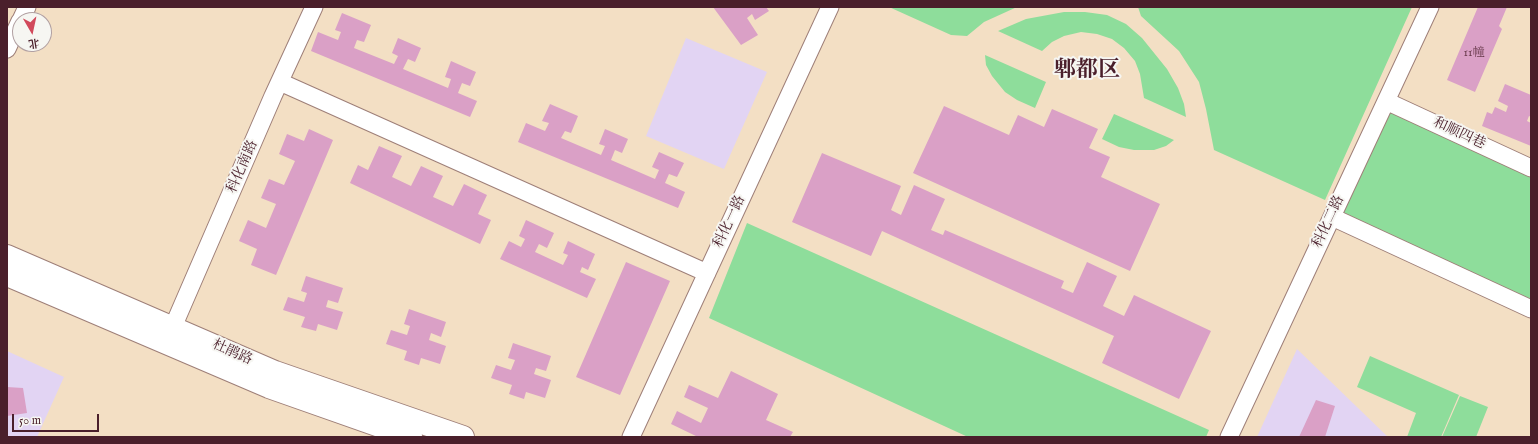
<!DOCTYPE html>
<html>
<head>
<meta charset="utf-8">
<style>
  body { margin:0 }
  #map { position:relative; width:1538px; height:444px; overflow:hidden; background:#f3dfc4; font-family:"IM FELL English","Noto Serif SC",serif }
  canvas { display:block }
  .frame { position:absolute; inset:0; border:8px solid #4a1f2b; pointer-events:none }
  .north { position:absolute; left:12px; top:12px; width:40px; height:40px; box-sizing:border-box; background:#f6f6f2; border:1px solid #b1a0a2; border-radius:50%; rotate:171deg; font-size:11px; font-weight:700; line-height:16px; text-align:center; color:#4a1f2b }
  .north::after { content:''; display:block; margin:auto; width:14px; height:18px; background:#d1495b; clip-path:polygon(50% 0,100% 100%,50% 72%,0 100%) }
  .scale { position:absolute; left:12px; top:414px; width:87px; height:18px; box-sizing:border-box; border:2px solid #4a1f2b; border-top:0; padding-left:5px; font-size:12px; line-height:14px; white-space:nowrap; color:#4a1f2b; -webkit-text-stroke:3px #f6f6f2; paint-order:stroke }
</style>
</head>
<body>
<div id="map">
<canvas width="1538" height="444"></canvas>
<div class="frame"></div>
<div class="north">北</div>
<div class="scale">50 m</div>
</div>
<script>
const c = document.querySelector('canvas').getContext('2d');
c.lineJoin = 'round';
function paint(path, color) {
  c.fillStyle = color;
  c.fill(path, 'evenodd');
}
function shape(rows) {
  const path = new Path2D();
  for (const r of rows) {
    path.moveTo(r[0], r[1]);
    for (let i = 2; i < r.length; i += 2) path.lineTo(r[i], r[i + 1]);
  }
  return path;
}
function strokePath(path, color, width, dash) {
  c.strokeStyle = color;
  c.lineWidth = width;
  c.lineCap = dash ? 'butt' : 'round';
  c.setLineDash(dash || []);
  c.stroke(path);
}
function label(font, color, halo, rows, align = 'center') {
  c.font = font + ' "IM FELL English","Noto Serif SC",serif';
  c.lineWidth = 4;
  c.setLineDash([]);
  c.textBaseline = 'middle';
  c.strokeStyle = halo;
  c.fillStyle = color;
  for (const [text, x, y, turn = 0] of rows) {
    c.save();
    c.translate(x, y);
    c.rotate((+turn || 0) * Math.PI / 180);
    c.textAlign = isNaN(turn) ? turn : align;
    if (halo) c.strokeText(text, 0, 0);
    c.fillText(text, 0, 0);
    c.restore();
  }
}
paint(shape([
  [686,38,767,72,724,169,646,136],
  [1297,349,1388,437,1257,437],
  [7,351,64,377,37,437,7,437]
]), '#e2d4f3');
paint(shape([
  [889,7,1017,7,984,22,967,36,951,35],
  [1138,7,1412,7,1325,200,1214,150,1206,109,1199,82,1179,51,1141,16],
  [1064,12,1085,12,1107,15,1126,24,1142,38,1167,69,1178,88,1184,104,1186,117,1144,98,1140,74,1135,61,1124,48,1112,39,1097,34,1081,32,1064,36,1052,42,1042,51,998,31,1026,19],
  [985,55,1046,82,1035,108,1017,100,1005,92,992,76,986,65],
  [1389,106,1531,171,1531,303,1339,215],
  [1114,114,1174,140,1166,146,1154,150,1134,150,1119,147,1102,139],
  [747,223,1209,430,1206,437,968,437,709,318],
  [1370,356,1459,395,1441,437,1407,437,1416,413,1357,387],
  [1460,396,1488,407,1476,437,1442,437]
]), '#8edd9b');
paint(shape([
  [713,7,766,7,769,11,755,20,752,14,747,18,758,35,741,45],
  [1478,7,1507,7,1499,26,1502,29,1475,92,1447,80],
  [342,13,371,25,364,42,357,40,354,48,394,64,398,56,392,53,398,38,421,48,415,62,408,59,403,69,448,88,451,79,445,77,451,61,476,72,470,86,462,83,458,93,477,101,470,117,311,51,318,32,338,40,341,32,335,30],
  [1505,84,1531,95,1531,117,1529,116,1527,121,1531,123,1531,146,1482,126,1487,112,1492,114,1495,107,1506,112,1508,106,1498,101],
  [550,104,578,116,571,133,565,131,561,138,601,155,605,146,599,144,605,129,628,139,622,153,615,150,611,160,655,179,659,170,652,167,659,152,684,163,677,177,669,174,665,183,685,192,678,208,518,142,526,123,545,131,549,123,542,121],
  [944,106,1009,135,1018,115,1044,127,1052,109,1098,129,1089,148,1110,157,1101,177,1160,204,1130,271,913,173],
  [309,129,333,140,276,275,251,265,257,249,239,241,248,220,266,228,276,204,261,198,269,179,284,185,295,161,279,154,287,134,304,141],
  [379,146,402,156,392,177,411,186,421,166,443,176,433,197,453,206,464,184,487,195,478,214,491,220,480,244,350,183,358,165,368,170],
  [822,153,901,186,891,210,901,215,914,185,945,199,931,230,943,235,945,230,1064,281,1061,288,1073,293,1087,262,1117,276,1103,306,1124,316,1134,295,1211,331,1179,399,1102,363,1114,336,882,231,871,256,792,222],
  [526,220,554,233,547,248,539,244,535,252,563,265,568,255,563,253,568,241,595,254,588,270,582,267,580,272,596,279,587,298,500,259,509,241,521,247,525,239,519,236],
  [626,262,670,281,620,395,576,377],
  [306,276,343,288,338,303,328,300,326,307,343,312,337,330,318,324,316,331,301,327,305,317,283,310,288,297,304,302,307,293,301,291],
  [409,309,446,322,441,337,431,333,429,340,446,346,440,364,421,358,419,365,404,360,407,351,386,344,391,330,407,335,410,326,404,324],
  [513,343,551,356,546,371,536,368,534,374,551,380,545,398,526,392,524,399,509,394,512,385,491,378,496,365,511,370,515,360,508,358],
  [731,371,778,394,766,420,793,432,790,437,769,437,766,436,765,437,698,437,671,424,677,411,701,423,708,408,684,397,689,385,718,398],
  [7,387,23,388,27,413,7,416],
  [1316,400,1335,406,1325,437,1299,437]
]), '#daa0c6');
const minor = shape([
  [21,20,27,7],
  [7,49,20,21],
  [280,82,707,273],
  [1386,101,1531,168],
  [1332,217,1531,309],
  [173,327,273,96,314,7],
  [631,437,830,7],
  [1229,437,1430,7]
]);
const major = shape([
  [7,256,275,372,463,437],
  [7,275,269,387,411,437]
]);
strokePath(minor, '#9e7f78', 19);
strokePath(major, '#9e7f78', 24);
strokePath(minor, '#fff', 17);
strokePath(major, '#fff', 22);
label('12px', '#6e3f52', null, [
  ["11幢",1474,54]
]);
label('14px', '#4a1f2b', '#f6f6f2', [
  ["和顺四巷",1459,134,25],
  ["科化南路",243,167,-66],
  ["科化一路",730,222,-65],
  ["科化二路",1329,222,-65],
  ["杜鹃路",232,353,24]
]);
label('bold 22px', '#4a1f2b', '#f6f6f2', [
  ["郫都区",1087,71]
]);
</script>
</body>
</html>
